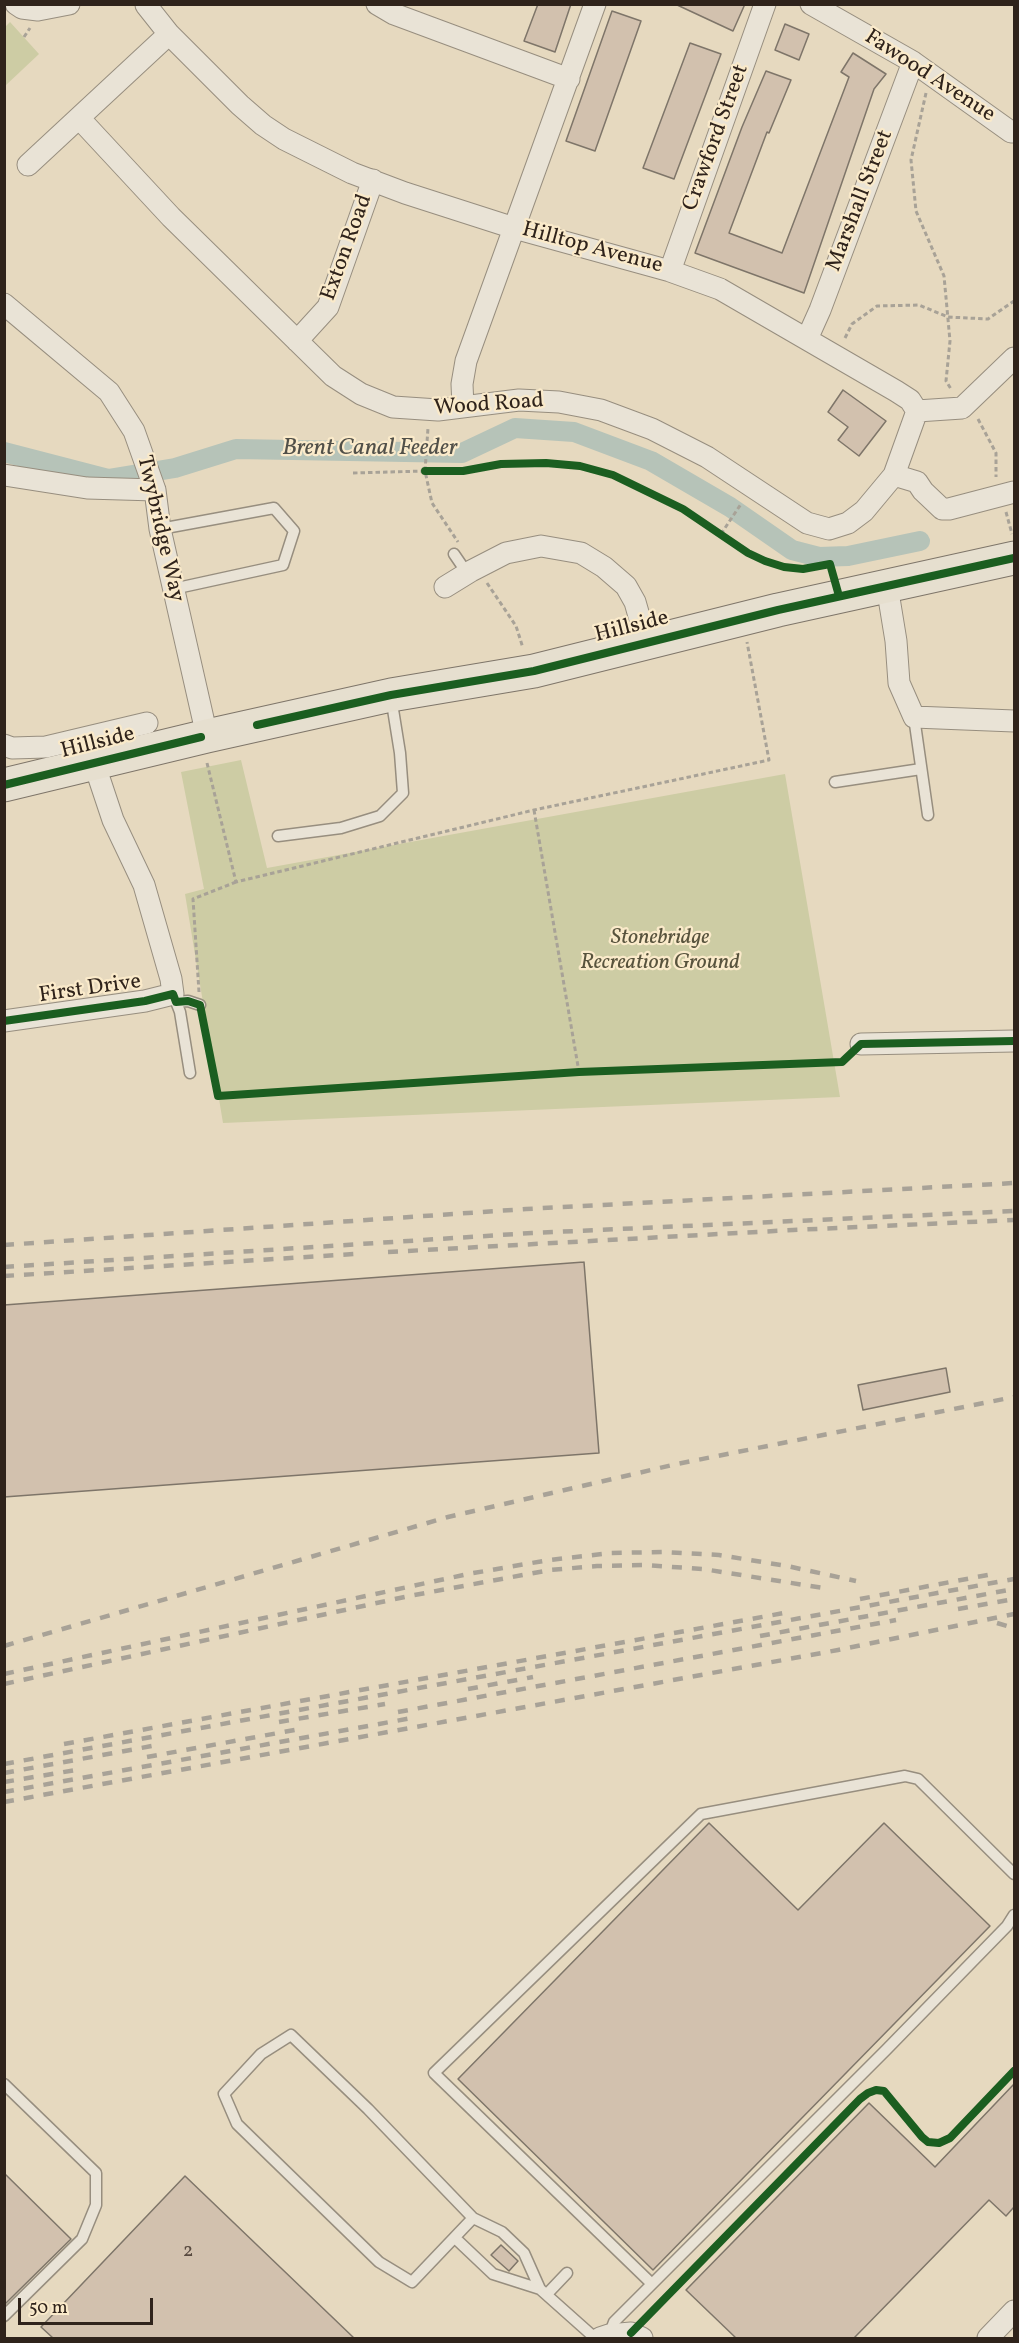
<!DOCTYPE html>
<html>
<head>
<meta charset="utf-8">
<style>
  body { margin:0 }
  #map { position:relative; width:1019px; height:2343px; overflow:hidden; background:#e6d9bf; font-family:Vollkorn,serif }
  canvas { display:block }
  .frame { position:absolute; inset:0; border:6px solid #2f231b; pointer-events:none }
  .scale { position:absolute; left:18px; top:2298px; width:135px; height:27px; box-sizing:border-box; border:3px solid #2f231b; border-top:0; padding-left:8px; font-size:18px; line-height:21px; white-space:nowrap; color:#2f231b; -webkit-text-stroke:4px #faeaca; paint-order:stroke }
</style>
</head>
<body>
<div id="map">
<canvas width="1019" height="2343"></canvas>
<div class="frame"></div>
<div class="scale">50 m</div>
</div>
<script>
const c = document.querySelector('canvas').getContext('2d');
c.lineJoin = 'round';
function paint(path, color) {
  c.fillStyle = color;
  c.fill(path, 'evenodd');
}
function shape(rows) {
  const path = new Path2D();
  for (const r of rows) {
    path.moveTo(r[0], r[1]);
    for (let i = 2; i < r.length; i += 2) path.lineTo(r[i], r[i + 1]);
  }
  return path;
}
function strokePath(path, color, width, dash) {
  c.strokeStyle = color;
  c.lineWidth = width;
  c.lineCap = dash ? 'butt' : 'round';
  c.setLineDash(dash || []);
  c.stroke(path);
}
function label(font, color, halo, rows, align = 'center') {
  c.font = font + ' Vollkorn,serif';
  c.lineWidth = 4.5;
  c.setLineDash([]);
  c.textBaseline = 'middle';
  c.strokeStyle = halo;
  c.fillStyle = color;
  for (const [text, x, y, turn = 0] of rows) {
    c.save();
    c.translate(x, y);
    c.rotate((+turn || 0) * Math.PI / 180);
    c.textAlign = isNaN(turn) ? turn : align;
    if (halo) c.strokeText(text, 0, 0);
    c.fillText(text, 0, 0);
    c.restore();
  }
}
paint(shape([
  [10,22,39,54,5,86,5,27],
  [241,760,267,868,785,774,840,1097,223,1123,185,894,204,889,181,772]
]), '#cdcca4');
strokePath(shape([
  [4,452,108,479,175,468,236,449,462,453,515,428,574,432,651,461,730,507,792,550,819,557,848,556,920,541]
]), '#b6c3b8', 20);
const building = shape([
  [538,4,571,4,555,52,524,41,538,4],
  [675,4,745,4,733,31,675,4],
  [612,11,641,21,595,151,566,141,612,11],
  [785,24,809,34,799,60,775,50,785,24],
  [690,43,721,54,674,179,643,168,690,43],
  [853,53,886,74,874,89,804,293,695,253,742,127,766,71,791,80,769,133,767,132,729,233,782,253,849,77,841,72,853,53],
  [843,390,886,421,859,456,838,440,848,427,828,412,843,390],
  [584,1262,599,1453,4,1497,4,1305,584,1262],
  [946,1368,950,1392,863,1410,858,1385,946,1368],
  [709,1823,798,1910,884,1823,990,1926,653,2270,458,2079,709,1823],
  [1014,2084,1014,2207,1006,2216,989,2200,854,2338,736,2338,686,2290,869,2103,935,2167,1014,2084],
  [4,2173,71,2239,4,2305,4,2173],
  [185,2176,354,2338,53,2338,41,2327,185,2176],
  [501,2245,518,2261,509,2271,491,2255,501,2245]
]);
paint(building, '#d2c1ae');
strokePath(building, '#7e7569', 1.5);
const service = shape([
  [160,529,274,508,294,531,283,565,173,589],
  [454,554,467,573],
  [914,717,928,815],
  [835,782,921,769],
  [278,836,341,828,380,816,403,793,400,753,391,697],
  [173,994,180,1012,190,1073],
  [176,1002,188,1001,200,1005],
  [4,2084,96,2173,96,2205,82,2239,4,2316],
  [473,2218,412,2282,379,2262,237,2124,224,2094,261,2054,291,2035,368,2109,473,2218,502,2232,524,2253,540,2289,595,2338],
  [455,2238,493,2274,540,2289],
  [652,2284,434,2073,701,1814,905,1776,918,1779,1014,1874],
  [547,2294,567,2273],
  [609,2335,614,2322,886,2050,1007,1926,1014,1915]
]);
const minor = shape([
  [16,4,22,8,38,10,69,4],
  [377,4,394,14,569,79],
  [811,4,913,62,1011,132,1014,132],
  [146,5,169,34,240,105,263,125,284,139,352,173,405,193,514,228,670,271,720,289,896,391,910,400,917,411],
  [79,118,171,217,333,376,361,394,393,407,438,410,519,400,559,402,601,410,652,429,707,457,807,523,829,529,848,523,864,511,894,475,917,411],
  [28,165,169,34],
  [670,271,765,4],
  [4,304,109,392,134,431,155,490,160,529,207,736],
  [807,339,820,310,913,62],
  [297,341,328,307,373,180],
  [463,407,462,384,466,361,595,4],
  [917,411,962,408,1014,358],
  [4,475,87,488,155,490],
  [894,475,917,482,923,491,942,509,949,509,1014,492],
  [887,586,896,641,899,683,914,717,1014,721],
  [445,587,471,571,506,553,541,546,581,553,604,567,626,586,635,602,647,644],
  [4,745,12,748,46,747,147,723],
  [4,1021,145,1001,173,994,171,979,144,885,113,820,94,763],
  [861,1044,1014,1041],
  [600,2338,609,2335,631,2333,642,2338],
  [988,2338,1014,2311]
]);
const primary = shape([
  [4,785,207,736,391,695,534,671,778,610,1014,558]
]);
strokePath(service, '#978e7f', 13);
strokePath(minor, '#978e7f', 23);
strokePath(primary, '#7e7569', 35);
strokePath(shape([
  [24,37,30,28],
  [926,93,911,160,916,211,944,276,950,341,946,381,951,389],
  [845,338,852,324,877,306,919,305,948,317,988,319,1014,301],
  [978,419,996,453,996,477],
  [425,471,428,428],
  [353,473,425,471,432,503,458,542],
  [1006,512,1012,534],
  [721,534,741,504],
  [487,583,516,626,523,648],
  [207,763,236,882,534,810,769,760,747,642],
  [534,810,579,1072],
  [199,992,193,899,236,882]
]), '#a8a297', 3, [4.5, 3]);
strokePath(service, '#e9e3d6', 10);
strokePath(minor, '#e9e3d6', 21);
strokePath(primary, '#e6dfcf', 33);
strokePath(shape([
  [4,1245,526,1209,1014,1183],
  [388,1252,793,1230,1014,1220],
  [4,1267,532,1233,1014,1211],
  [4,1276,355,1254],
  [860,1599,993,1574],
  [958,1609,1014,1599],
  [997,1623,1014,1628],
  [760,1636,1014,1589],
  [4,1646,448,1517,677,1464,1014,1397],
  [4,1674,468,1574,549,1560,611,1553,664,1552,719,1555,787,1566,856,1581],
  [4,1684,409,1596,550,1570,597,1566,644,1565,703,1569,823,1588],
  [468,1689,533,1677],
  [398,1712,896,1620],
  [279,1722,385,1704],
  [64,1744,784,1613],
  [147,1757,300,1729],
  [4,1764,1014,1579],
  [4,1773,152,1746],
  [4,1782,82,1769],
  [4,1792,412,1718],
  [4,1802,838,1650,1014,1614]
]), '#a8a297', 4.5, [10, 10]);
strokePath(shape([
  [425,471,463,471,501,464,546,463,580,466,613,475,683,509,748,553,765,561,784,567,803,569,830,564,839,596],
  [257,725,391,695,534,671,778,610,1014,558],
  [4,785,201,737],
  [4,1021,145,1001,173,994,176,1002,188,1001,200,1005,218,1096,579,1072,842,1062,861,1044,1014,1041],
  [631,2333,860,2099,868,2093,876,2090,884,2091,922,2137,928,2142,939,2143,950,2138,1014,2071]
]), '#1b5e20', 8);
label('20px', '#584a40', null, [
  ["2",188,2252]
]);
label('22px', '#2f231b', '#faeaca', [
  ["Fawood Avenue",929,77,33],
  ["Crawford Street",717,138,-70],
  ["Marshall Street",861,201,-69],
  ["Exton Road",348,248,-70],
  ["Hilltop Avenue",592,249,15],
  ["Wood Road",489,406,-4],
  ["Twybridge Way",159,529,77],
  ["Hillside",632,628,-14],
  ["Hillside",98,744,-14],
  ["First Drive",90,990,-8]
]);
label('italic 22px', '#58533d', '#faeaca', [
  ["Stonebridge",660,939],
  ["Recreation Ground",660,964]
]);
label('italic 24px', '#515049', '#faeaca', [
  ["Brent Canal Feeder",370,450]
]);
</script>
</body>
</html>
